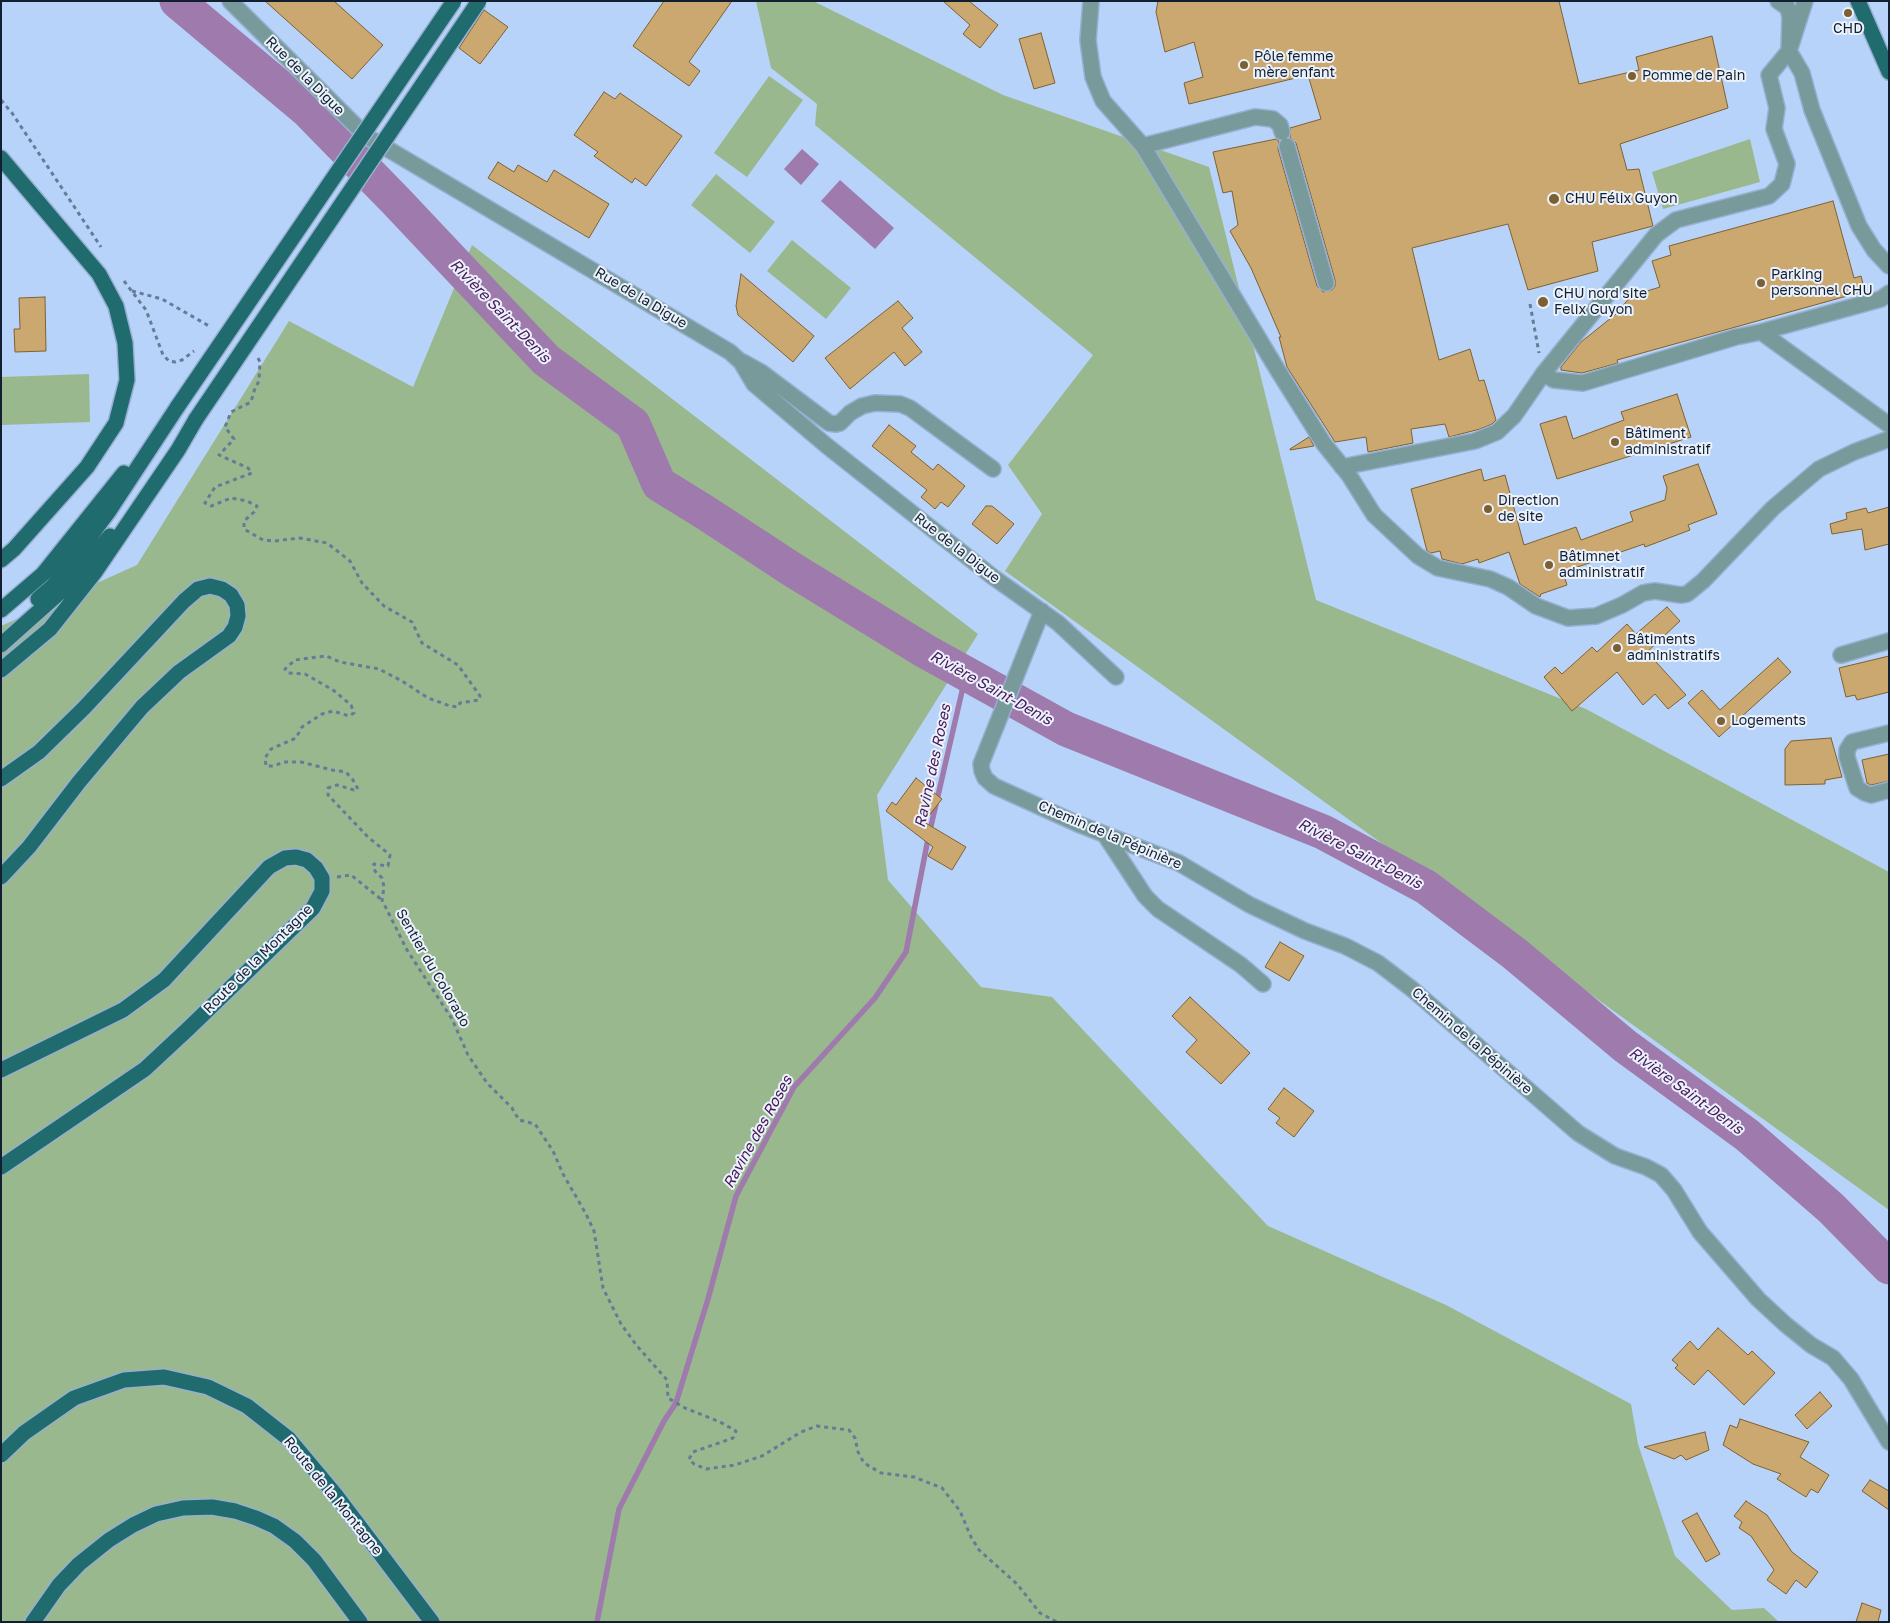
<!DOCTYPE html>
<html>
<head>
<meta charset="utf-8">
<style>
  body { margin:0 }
  #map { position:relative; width:1890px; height:1623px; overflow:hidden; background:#b7d3f9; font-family:"Golos Text",sans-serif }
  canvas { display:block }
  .frame { position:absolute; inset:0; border:2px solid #121f31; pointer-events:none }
</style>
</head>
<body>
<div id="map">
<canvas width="1890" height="1623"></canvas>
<div class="frame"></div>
</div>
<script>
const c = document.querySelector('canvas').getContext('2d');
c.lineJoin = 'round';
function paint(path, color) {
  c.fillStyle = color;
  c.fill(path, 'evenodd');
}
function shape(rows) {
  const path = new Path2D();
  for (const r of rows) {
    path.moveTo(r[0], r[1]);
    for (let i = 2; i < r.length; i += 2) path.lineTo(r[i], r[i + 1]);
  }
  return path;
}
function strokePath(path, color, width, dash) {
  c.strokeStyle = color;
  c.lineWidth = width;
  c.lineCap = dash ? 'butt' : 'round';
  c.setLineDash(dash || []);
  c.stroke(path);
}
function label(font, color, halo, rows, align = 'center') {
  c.font = font + ' "Golos Text",sans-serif';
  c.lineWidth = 4;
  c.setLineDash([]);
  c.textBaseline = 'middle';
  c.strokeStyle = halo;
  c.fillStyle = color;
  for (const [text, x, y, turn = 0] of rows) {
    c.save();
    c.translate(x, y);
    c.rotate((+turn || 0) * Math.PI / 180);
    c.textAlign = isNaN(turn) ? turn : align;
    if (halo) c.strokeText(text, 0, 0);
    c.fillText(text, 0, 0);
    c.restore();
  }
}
paint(shape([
  [756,1,813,1,1003,95,1209,167,1316,600,1586,709,1889,872,1889,1210,1005,571,1042,514,1008,465,1093,355,815,125,817,104,771,68],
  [769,76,803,100,747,177,714,153],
  [1750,139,1760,182,1663,209,1652,172],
  [716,174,775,222,750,253,691,205],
  [792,240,851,288,826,319,767,271],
  [472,245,978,634,877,795,888,880,981,987,1052,997,1268,1226,1446,1305,1631,1404,1638,1444,1675,1556,1732,1610,1764,1608,1779,1622,1,1622,1,626,137,565,289,321,413,387],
  [89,374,90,422,1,425,1,377]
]), '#9ab88e');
paint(shape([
  [802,149,819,164,801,185,784,169],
  [840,180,894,228,875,249,821,201]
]), '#9f7aac');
strokePath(shape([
  [597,1622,619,1509,664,1421,676,1403,708,1299,736,1196,794,1087,875,998,906,952,928,839,966,674]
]), '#9f7aac', 5.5);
strokePath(shape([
  [177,1,307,110,396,201,546,360,633,424,659,484,706,513,793,570,925,651,1066,729,1323,832,1426,887,1515,954,1625,1046,1747,1135,1831,1208,1889,1267]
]), '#9f7aac', 35);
const building = shape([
  [265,1,334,1,383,45,352,79,265,1],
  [664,1,732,1,689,62,700,71,689,86,633,46,664,1],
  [943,1,969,1,998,25,980,48,963,34,970,25,943,1],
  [1158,1,1559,1,1579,84,1639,70,1636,57,1712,36,1728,108,1620,144,1627,170,1639,169,1653,226,1592,242,1598,271,1528,290,1508,224,1412,248,1439,360,1470,349,1479,381,1484,380,1496,420,1492,424,1480,429,1449,437,1445,424,1411,429,1413,443,1368,452,1366,437,1335,442,1287,367,1279,337,1281,337,1251,268,1230,231,1238,225,1232,191,1223,193,1213,152,1276,139,1279,141,1278,149,1317,286,1323,292,1332,290,1335,286,1335,280,1296,143,1290,137,1290,128,1321,119,1308,75,1189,104,1184,83,1203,77,1194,42,1165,52,1156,12,1158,1],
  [484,10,508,27,480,64,459,48,484,10],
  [1041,33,1055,83,1034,89,1019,39,1041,33],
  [604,92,615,99,620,93,682,136,646,186,635,178,632,183,594,156,598,152,574,135,604,92],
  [498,162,514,172,518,165,547,182,554,170,609,204,589,238,488,178,498,162],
  [1833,201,1854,278,1861,276,1865,291,1617,360,1618,363,1582,373,1561,370,1561,367,1581,342,1616,314,1631,296,1660,287,1652,261,1671,255,1669,246,1833,201],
  [741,274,814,336,793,362,738,315,736,306,741,274],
  [45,297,46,351,15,352,14,329,20,329,19,298,45,297],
  [898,301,913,318,902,328,922,352,905,366,894,352,850,389,825,358,898,301],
  [1677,394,1691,437,1557,479,1540,424,1566,416,1573,439,1624,420,1621,412,1677,394],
  [889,425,916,446,911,452,933,470,938,464,965,486,948,507,941,502,935,509,921,497,927,490,872,446,889,425],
  [1309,437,1314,446,1290,450,1290,449,1309,437],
  [1698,464,1717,514,1688,525,1690,530,1645,547,1644,544,1563,572,1567,585,1541,594,1540,597,1520,584,1509,552,1479,563,1478,559,1462,564,1442,559,1440,551,1431,553,1427,551,1411,489,1481,469,1484,481,1505,475,1524,545,1576,527,1581,540,1633,521,1630,512,1665,500,1667,488,1663,476,1698,464],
  [986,506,992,506,1014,524,997,544,972,524,986,506],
  [1889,507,1889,544,1865,550,1862,529,1832,534,1830,524,1847,519,1846,513,1866,508,1868,513,1889,507],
  [1667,607,1680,621,1647,652,1686,695,1668,709,1655,694,1643,705,1617,672,1572,711,1544,677,1555,667,1562,674,1592,647,1597,652,1627,624,1636,634,1667,607],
  [1889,656,1889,692,1857,700,1855,695,1846,697,1839,668,1889,656],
  [1778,658,1791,672,1719,737,1688,703,1702,690,1720,710,1778,658],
  [1831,738,1842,777,1825,780,1825,784,1785,785,1785,749,1791,741,1831,738],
  [1889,754,1889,781,1871,785,1867,783,1862,760,1889,754],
  [916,778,942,799,924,822,966,847,952,870,928,856,933,847,886,811,892,802,896,805,916,778],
  [1280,942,1304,956,1289,981,1265,967,1280,942],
  [1190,997,1250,1053,1221,1084,1186,1052,1197,1040,1172,1016,1190,997],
  [1284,1088,1314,1111,1294,1137,1276,1123,1280,1118,1268,1109,1284,1088],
  [1718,1328,1748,1355,1752,1351,1775,1373,1744,1405,1708,1370,1694,1385,1675,1368,1678,1365,1672,1360,1690,1341,1698,1350,1718,1328],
  [1820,1392,1832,1406,1807,1429,1795,1415,1820,1392],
  [1740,1419,1809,1442,1800,1457,1829,1475,1818,1493,1811,1489,1806,1497,1777,1479,1781,1474,1753,1464,1723,1445,1730,1425,1737,1428,1740,1419],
  [1705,1432,1709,1450,1686,1460,1681,1455,1674,1459,1644,1447,1705,1432],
  [1870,1480,1889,1491,1889,1510,1862,1491,1870,1480],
  [1746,1501,1767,1515,1792,1552,1818,1572,1806,1588,1796,1580,1786,1594,1767,1580,1774,1570,1751,1536,1739,1528,1742,1522,1734,1516,1746,1501],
  [1697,1513,1720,1554,1706,1562,1682,1521,1697,1513],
  [1862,1603,1881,1610,1878,1622,1856,1622,1862,1603]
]);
paint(building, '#cca871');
strokePath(building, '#7f6130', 1);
const minor = shape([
  [230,1,366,136,730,352,741,362,754,384,827,446,993,577,1058,623,1116,677],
  [1091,1,1088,40,1093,77,1103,101,1143,146,1277,369,1324,444,1349,475,1374,515,1418,556,1438,568,1490,579,1508,587,1536,606,1568,618,1596,616,1622,605,1643,593,1655,591,1681,595,1687,594,1703,581,1773,508,1819,469,1854,452,1889,439],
  [1778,1,1788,8,1790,17,1789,51,1802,73,1812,110,1859,226,1874,250,1889,266],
  [1143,146,1255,117,1273,119,1280,125,1282,132],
  [1287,146,1326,283],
  [1761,332,1889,425],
  [743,362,761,372,829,423,836,424,840,423,850,413,862,406,875,403,900,404,910,408,993,469],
  [1543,374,1554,380,1583,383,1736,337,1761,332,1881,299,1889,293],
  [1342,467,1475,441,1497,432,1514,416,1543,374,1656,235,1676,220,1769,196,1782,184,1787,164,1774,129,1777,108,1769,75,1789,51,1805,1],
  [1042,611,981,764,982,771,985,778,994,786,1078,824,1179,863,1250,905,1305,931,1345,946,1378,963,1412,989,1578,1133,1615,1156,1646,1167,1661,1175,1674,1190,1700,1232,1758,1299,1785,1324,1811,1345,1833,1358,1851,1379,1889,1442],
  [1841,655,1889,641],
  [1889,733,1852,742,1847,750,1847,757,1857,788,1865,793,1871,795,1889,790],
  [1105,835,1145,896,1158,909,1241,965,1263,984]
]);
const major = shape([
  [1858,1,1889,72],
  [1,158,99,274,116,306,125,343,127,380,116,423,87,467,14,549,1,560],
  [38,599,53,586,109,511,178,406],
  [1,610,43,574,124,473],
  [1,645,66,587,110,536],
  [1,670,50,629,95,572,178,450,196,419],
  [1,779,39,752,84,708,184,601,198,589,210,586,222,589,231,595,237,605,238,616,235,627,229,636,179,672,142,707,79,782,29,847,1,877],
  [1,1070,123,1010,164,980,269,867,285,858,296,857,307,860,316,868,322,878,322,891,313,908,189,1028,145,1069,1,1167],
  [1,1455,24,1433,74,1398,124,1380,164,1377,208,1387,247,1406,289,1439,335,1494,432,1622],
  [33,1622,59,1585,79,1564,109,1540,133,1525,156,1514,183,1508,212,1507,235,1511,256,1518,274,1526,295,1541,314,1560,360,1622]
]);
strokePath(minor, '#96afd1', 18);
strokePath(major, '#96afd1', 18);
strokePath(shape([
  [1,100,12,113,101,247],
  [124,281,146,310,163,355,169,361,175,362,182,360,194,351],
  [132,291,162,299,209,326],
  [1530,304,1539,353],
  [258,358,260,362,259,381,255,388,251,402,231,412,225,427,234,439,219,455,248,468,252,473,215,487,205,503,211,506,231,498,247,501,257,506,254,512,244,521,244,529,263,540,275,541,300,538,327,543,350,561,362,583,384,606,412,622,422,643,458,665,480,696,479,700,460,703,458,707,450,706,428,698,402,681,379,669,340,662,326,656,295,660,285,669,288,673,305,674,333,690,351,705,354,713,349,716,333,711,322,714,302,727,296,738,271,749,265,758,266,766,274,766,284,762,301,762,332,770,346,772,353,780,358,789,354,790,337,785,328,788,328,795,368,837,390,855,388,866,374,864,373,866,375,871,382,878,384,887,382,900,407,950,452,1019,468,1055,487,1083,512,1108,519,1120,535,1124,553,1151,563,1174,586,1214,594,1231,603,1288,621,1324,637,1346,667,1380,668,1398,685,1408,720,1422,736,1431,733,1438,693,1452,689,1459,694,1464,706,1469,735,1465,762,1456,801,1432,817,1426,849,1430,855,1438,858,1452,864,1463,881,1473,914,1477,942,1488,960,1511,971,1537,979,1550,1017,1584,1040,1613,1057,1622],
  [337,877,351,875,382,900]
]), '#667b97', 3, [4, 4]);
strokePath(minor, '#789a9a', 15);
strokePath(major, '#206b6d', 15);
const majorBridge = shape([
  [178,406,454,1],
  [196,419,479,1]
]);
strokePath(majorBridge, '#96afd1', 18, []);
strokePath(majorBridge, '#206b6d', 15);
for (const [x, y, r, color] of [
  [1848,13,5,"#7c5f32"],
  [1244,65,5,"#7c5f32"],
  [1632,76,5,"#7c5f32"],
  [1554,199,6,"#7c5f32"],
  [1761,283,5,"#7c5f32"],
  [1543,302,6,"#7c5f32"],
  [1615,442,5,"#7c5f32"],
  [1488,509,5,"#7c5f32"],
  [1549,565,5,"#7c5f32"],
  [1617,648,5,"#7c5f32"],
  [1721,721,5,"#7c5f32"]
]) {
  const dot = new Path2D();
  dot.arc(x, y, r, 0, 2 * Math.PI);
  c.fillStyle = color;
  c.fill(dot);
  strokePath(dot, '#ebf2fc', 2);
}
label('14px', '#121f31', '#ebf2fc', [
  ["CHD",1848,29,"center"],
  ["Pôle femme",1254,57],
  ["mère enfant",1254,73],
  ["Pomme de Pain",1642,76],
  ["CHU Félix Guyon",1565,199],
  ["Parking",1771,275],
  ["personnel CHU",1771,291],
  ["CHU nord site",1554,294],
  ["Felix Guyon",1554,310],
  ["Bâtiment",1625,434],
  ["administratif",1625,450],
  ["Direction",1498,501],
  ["de site",1498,517],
  ["Bâtimnet",1559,557],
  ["administratif",1559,573],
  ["Bâtiments",1627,640],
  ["administratifs",1627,656],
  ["Logements",1731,721]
], 'left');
label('14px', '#121f31', '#ebf2fc', [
  ["Rue de la Digue",305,76,45],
  ["Rue de la Digue",641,298,31],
  ["Rue de la Digue",957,548,38],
  ["Chemin de la Pépinière",1110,835,23],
  ["Route de la Montagne",258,959,-45],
  ["Sentier du Colorado",433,968,60],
  ["Chemin de la Pépinière",1472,1041,41],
  ["Route de la Montagne",333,1496,51]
]);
label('italic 15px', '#471856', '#ebf2fc', [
  ["Rivière Saint-Denis",500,311,46],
  ["Rivière Saint-Denis",991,688,29],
  ["Ravine des Roses",933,766,-78],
  ["Rivière Saint-Denis",1360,854,27],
  ["Rivière Saint-Denis",1686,1091,36],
  ["Ravine des Roses",758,1132,-61]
]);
</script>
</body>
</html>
